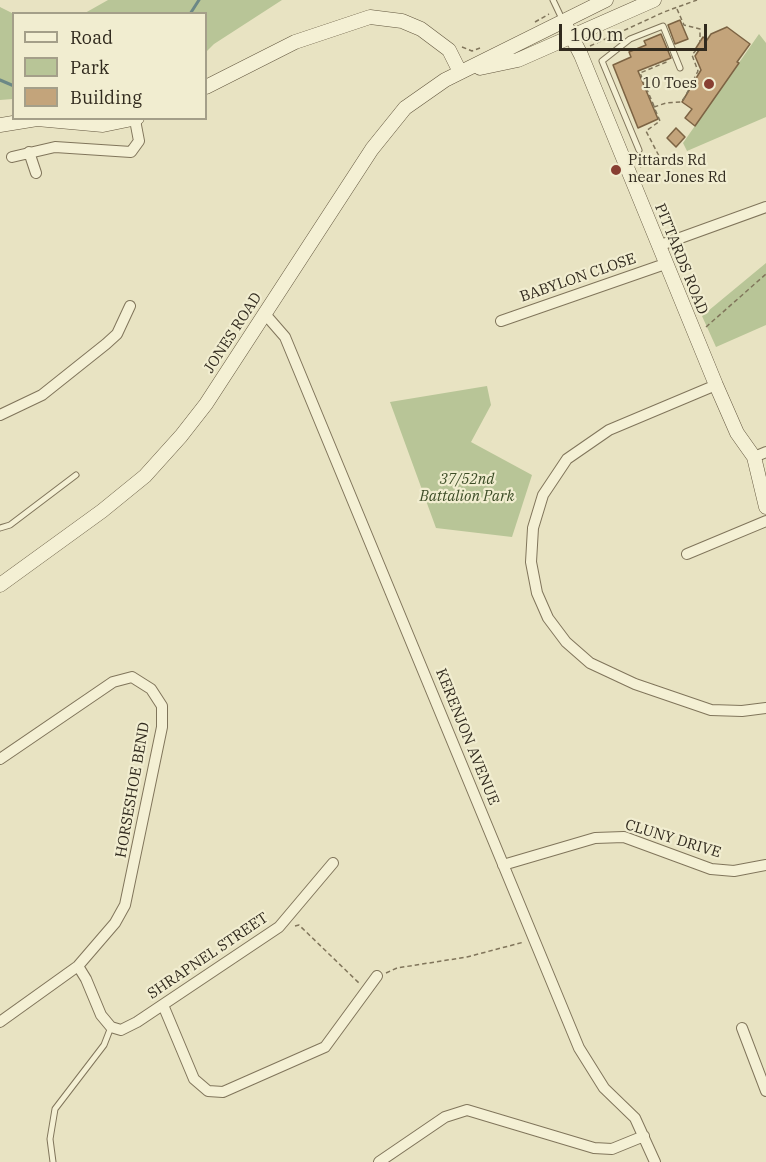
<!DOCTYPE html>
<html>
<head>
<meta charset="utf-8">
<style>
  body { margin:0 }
  #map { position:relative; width:766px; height:1162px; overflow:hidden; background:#e8e3c2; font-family:"IBM Plex Serif",serif }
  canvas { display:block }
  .legend { position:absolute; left:12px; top:12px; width:195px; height:108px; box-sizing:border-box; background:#f1edd0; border:2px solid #a49f89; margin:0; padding:8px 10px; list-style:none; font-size:18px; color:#312a1e }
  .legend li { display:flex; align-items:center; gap:12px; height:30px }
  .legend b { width:30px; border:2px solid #a49f89 }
  .scale { position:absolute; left:559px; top:24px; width:148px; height:27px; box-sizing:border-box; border:3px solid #312a1e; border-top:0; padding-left:8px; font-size:18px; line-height:21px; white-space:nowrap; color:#312a1e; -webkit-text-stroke:4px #f1edd0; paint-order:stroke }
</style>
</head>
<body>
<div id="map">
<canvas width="766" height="1162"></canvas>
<ul class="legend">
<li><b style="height:8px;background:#f4f0d4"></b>Road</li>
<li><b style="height:16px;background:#b8c597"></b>Park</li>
<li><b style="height:16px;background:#c3a47b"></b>Building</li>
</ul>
<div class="scale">100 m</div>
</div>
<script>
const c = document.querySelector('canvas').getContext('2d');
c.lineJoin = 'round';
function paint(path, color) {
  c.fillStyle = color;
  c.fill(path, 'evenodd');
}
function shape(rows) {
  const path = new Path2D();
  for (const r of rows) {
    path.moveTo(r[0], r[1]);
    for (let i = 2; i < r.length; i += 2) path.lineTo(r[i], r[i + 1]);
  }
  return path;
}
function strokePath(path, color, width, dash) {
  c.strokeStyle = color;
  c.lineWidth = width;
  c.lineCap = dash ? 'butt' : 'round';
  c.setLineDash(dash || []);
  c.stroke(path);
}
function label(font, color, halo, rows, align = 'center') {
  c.font = font + ' "IBM Plex Serif",serif';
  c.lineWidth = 4.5;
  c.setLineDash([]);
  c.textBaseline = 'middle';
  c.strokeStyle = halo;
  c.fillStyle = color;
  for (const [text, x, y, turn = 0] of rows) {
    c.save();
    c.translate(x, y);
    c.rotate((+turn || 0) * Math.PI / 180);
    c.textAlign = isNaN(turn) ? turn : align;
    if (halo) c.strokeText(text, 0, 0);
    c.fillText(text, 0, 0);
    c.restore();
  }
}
paint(shape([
  [108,0,282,0,214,44,206,52,206,14,85,13],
  [0,7,14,14,13,99,0,100],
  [759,34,766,43,766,117,687,151,683,143],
  [766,263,766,325,716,347,702,316],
  [487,386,491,405,471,442,532,475,512,537,436,528,390,402]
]), '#b8c597');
strokePath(shape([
  [190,14,199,0],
  [0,80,14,86]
]), '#6c8886', 3);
const building = shape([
  [680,20,688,39,675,44,668,25,680,20],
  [727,27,750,44,737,62,739,63,695,126,685,118,692,109,682,102,701,70,695,56,699,50,696,48,703,37,707,40,711,34,727,27],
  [661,34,671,58,638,71,658,119,638,128,613,65,631,57,629,52,646,45,644,41,661,34],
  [676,128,685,137,676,147,667,138,676,128]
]);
paint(building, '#c3a47b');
strokePath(building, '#7c6343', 1.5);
const lane = shape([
  [553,0,563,21],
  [639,150,602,61,630,39,663,26,680,68],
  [0,528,10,525,76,475],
  [53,1162,50,1139,55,1109,104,1045,111,1027]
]);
const street = shape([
  [29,152,36,173],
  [12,157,55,147,131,152,139,141,135,120],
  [658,246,766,207],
  [265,314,285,337,579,1048,604,1088,635,1118,655,1162],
  [501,321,665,264],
  [716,385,609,430,567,459,543,495,533,528,531,562,537,593,548,618,566,642,590,663,635,684,711,710,742,711,766,708],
  [0,415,42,395,106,344,117,334,130,306],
  [754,457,766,452],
  [687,554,766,521],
  [0,759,113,682,132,677,151,689,162,706,162,727,125,905,115,923,78,966,0,1022],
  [503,865,595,838,624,837,711,869,734,871,766,865],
  [78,966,86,979,101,1015,111,1027,121,1030,137,1022,279,927,333,863],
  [163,1005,194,1079,208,1091,223,1092,325,1047,377,976],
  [742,1028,766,1091],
  [379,1162,445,1117,467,1110,594,1148,612,1149,644,1136]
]);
const secondary = shape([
  [564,22,581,55,716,385,737,433,754,457,766,507],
  [480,68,518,60,654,0],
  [206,87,295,42,370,17,402,21,421,29,449,50,460,72],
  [0,125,37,119,103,125,137,118],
  [0,585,102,511,145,476,181,436,206,404,372,149,405,108,445,80,606,0]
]);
strokePath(lane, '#80755b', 7);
strokePath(street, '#80755b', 12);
strokePath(secondary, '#62563e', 15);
strokePath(shape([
  [677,9,684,25,700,29,700,42],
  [535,22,549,14],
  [590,46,664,12,697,0],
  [462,47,472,51,480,48],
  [654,106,640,73,669,61],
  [640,167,659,156,646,131,660,121,654,107,666,103,681,102,685,97,698,71,692,55,697,49],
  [706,327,766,274],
  [295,926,299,925,360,984],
  [386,973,397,968,467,957,524,942]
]), '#80755b', 1.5, [4.5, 3]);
strokePath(lane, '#f4f0d4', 5);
strokePath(street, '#f4f0d4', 10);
strokePath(secondary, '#f4f0d4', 14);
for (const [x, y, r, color] of [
  [709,84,6,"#883f32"],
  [616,170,6,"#883f32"]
]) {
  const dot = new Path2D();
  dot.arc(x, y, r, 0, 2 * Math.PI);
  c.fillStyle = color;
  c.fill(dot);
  strokePath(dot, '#f1edd0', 2);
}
label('15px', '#312a1e', '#f1edd0', [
  ["10 Toes",697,84],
  ["Pittards Rd",628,161,"left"],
  ["near Jones Rd",628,178,"left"]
], 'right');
label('15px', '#312a1e', '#f1edd0', [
  ["PITTARDS ROAD",681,259,68],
  ["BABYLON CLOSE",578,278,-19],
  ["JONES ROAD",233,333,-57],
  ["KERENJON AVENUE",467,737,68],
  ["HORSESHOE BEND",133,790,-80],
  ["CLUNY DRIVE",673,839,17],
  ["SHRAPNEL STREET",208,956,-34]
]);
label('italic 15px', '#3c4c26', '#f1edd0', [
  ["37/52nd",467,480],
  ["Battalion Park",467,497]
]);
</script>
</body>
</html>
